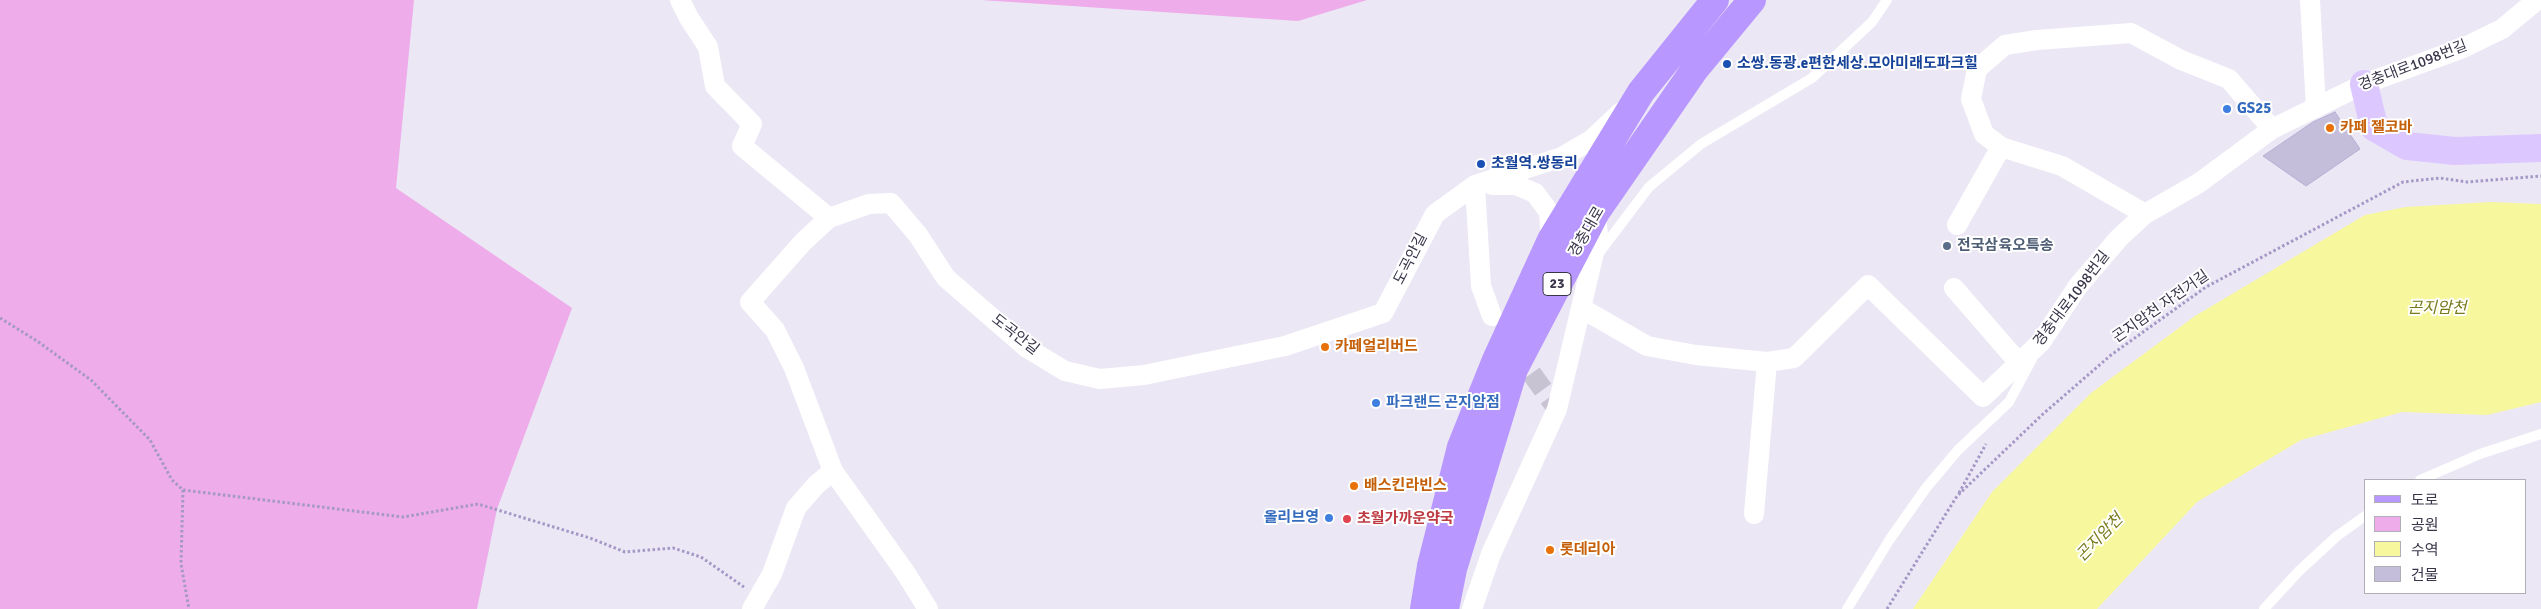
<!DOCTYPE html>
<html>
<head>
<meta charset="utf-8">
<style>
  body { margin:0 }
  #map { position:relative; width:2541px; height:609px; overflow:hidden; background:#ece7f5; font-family:Signika,"Noto Sans KR",sans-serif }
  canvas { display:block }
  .legend { position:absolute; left:2364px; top:479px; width:162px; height:115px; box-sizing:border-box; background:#fff; border:1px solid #b0aeb7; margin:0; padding:6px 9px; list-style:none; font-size:15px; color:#3a354a }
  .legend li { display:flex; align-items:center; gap:10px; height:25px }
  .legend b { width:25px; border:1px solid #b0aeb7 }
</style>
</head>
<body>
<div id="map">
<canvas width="2541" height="609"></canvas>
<ul class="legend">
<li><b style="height:6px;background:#b897ff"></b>도로</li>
<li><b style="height:14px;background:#eeacea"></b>공원</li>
<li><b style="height:14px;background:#f7f89d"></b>수역</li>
<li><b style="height:14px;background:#c4bedb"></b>건물</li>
</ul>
</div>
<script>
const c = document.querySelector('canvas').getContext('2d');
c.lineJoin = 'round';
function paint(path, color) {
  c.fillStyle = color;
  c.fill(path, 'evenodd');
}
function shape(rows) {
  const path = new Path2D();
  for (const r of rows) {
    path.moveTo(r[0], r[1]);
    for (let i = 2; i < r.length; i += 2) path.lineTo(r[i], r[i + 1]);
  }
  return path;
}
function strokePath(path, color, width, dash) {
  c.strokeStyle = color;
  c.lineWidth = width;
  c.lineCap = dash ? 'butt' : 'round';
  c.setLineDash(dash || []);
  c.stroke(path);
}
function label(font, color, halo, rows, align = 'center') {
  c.font = font + ' Signika,"Noto Sans KR",sans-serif';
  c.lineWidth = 4;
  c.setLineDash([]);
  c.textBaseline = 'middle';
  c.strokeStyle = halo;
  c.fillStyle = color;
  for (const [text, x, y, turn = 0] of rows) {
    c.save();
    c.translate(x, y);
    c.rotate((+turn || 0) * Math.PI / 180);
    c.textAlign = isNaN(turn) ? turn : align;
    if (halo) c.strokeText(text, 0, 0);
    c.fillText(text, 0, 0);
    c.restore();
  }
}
paint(shape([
  [0,0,414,0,396,188,572,308,497,509,477,609,0,609],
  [981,0,1367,0,1298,21]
]), '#eeacea');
paint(shape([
  [2490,202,2541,204,2541,402,2487,415,2402,412,2301,440,2197,502,2097,609,1913,609,1992,492,2091,393,2195,316,2365,215,2406,207]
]), '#f7f89d');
const building = shape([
  [2335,112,2360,149,2306,186,2263,156,2313,122,2335,112]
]);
paint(building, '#c4bedb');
strokePath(building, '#b6aed4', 1);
strokePath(shape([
  [1514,349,1557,409]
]), '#c8c3d3', 20, [20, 10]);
strokePath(shape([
  [0,318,37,341,91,380,150,440,172,480,183,490,403,517,478,504,590,538,625,552,673,548,701,557,744,587],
  [183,490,181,564,189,609],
  [1959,493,1986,444],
  [1887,609,1957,496,2043,414,2111,355,2206,287,2403,182,2440,178,2467,182,2541,176]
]), '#a498c6', 3, [2.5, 2.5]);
strokePath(shape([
  [1599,253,1649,187,1701,144,1812,78,1872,22,1887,0],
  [2420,480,2480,454,2541,434],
  [1847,609,1890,539,1926,488,1958,450,2009,402,2032,359],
  [2264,609,2299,571,2337,536,2365,516]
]), '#fff', 10);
strokePath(shape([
  [680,0,689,18,708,47,715,86,752,124,742,146,829,218],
  [2310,0,2316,108],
  [1475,185,1481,286,1492,316],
  [1492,185,1516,185,1535,193,1549,212,1551,240],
  [2145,214,2062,166,2001,147,1984,134,1971,99,1977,69,2005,45,2037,40,2131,33,2181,60,2229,79,2272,129],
  [1957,225,2001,147],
  [1954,288,2019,363],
  [1581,308,1647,346,1696,355,1767,362,1794,358,1868,285,1983,397,2041,342,2078,286,2119,238,2145,214,2199,183,2272,129,2364,84,2463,48,2502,29,2537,0],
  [833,471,905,572,928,609],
  [1754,514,1767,362],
  [752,609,772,574,796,508,816,485,833,471,794,368,775,330,750,302,803,242,829,218,869,204,891,203,918,235,946,278,1027,348,1065,371,1100,379,1144,375,1285,346,1383,313,1435,214,1475,185,1562,157,1591,140,1621,112],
  [1472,609,1491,554,1557,409,1598,236,1596,212]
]), '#fff', 20);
strokePath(shape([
  [2364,84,2374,127,2407,146,2455,151,2541,148]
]), '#dcc8ff', 28);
strokePath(shape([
  [1424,609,1431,566,1461,447,1496,360,1551,240,1641,92,1715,0],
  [1445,609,1453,569,1514,369,1596,212,1695,69,1752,0]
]), '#b897ff', 28);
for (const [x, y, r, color] of [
  [1727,64,5,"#1a4fb4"],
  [2227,109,5,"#3f7fe0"],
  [2330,128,5,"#e8710a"],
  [1481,164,5,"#1a4fb4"],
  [1947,246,5,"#5c6f8a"],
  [1325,347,5,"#e8710a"],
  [1376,403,5,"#3f7fe0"],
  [1354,486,5,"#e8710a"],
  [1329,518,5,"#3f7fe0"],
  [1347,519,5,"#e0444e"],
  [1550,550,5,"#e8710a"]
]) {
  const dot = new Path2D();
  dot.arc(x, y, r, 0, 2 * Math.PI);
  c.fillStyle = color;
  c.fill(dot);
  strokePath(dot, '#fff', 2);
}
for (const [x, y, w] of [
  [1557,284,28]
]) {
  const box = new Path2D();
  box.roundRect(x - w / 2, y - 11.5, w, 23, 4);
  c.fillStyle = '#fff';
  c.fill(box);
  strokePath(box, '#3a354a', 1);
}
label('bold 14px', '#3a354a', null, [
  ["23",1557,284]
]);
label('bold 15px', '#164399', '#fff', [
  ["소쌍.동광.e편한세상.모아미래도파크힐",1737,64],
  ["초월역.쌍동리",1491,164]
], 'left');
label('15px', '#3a354a', '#fff', [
  ["경충대로1098번길",2413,66,-21],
  ["경충대로",1587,232,-60],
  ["도곡안길",1411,259,-63],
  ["경충대로1098번길",2072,299,-53],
  ["곤지암천 자전거길",2161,307,-35],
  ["도곡안길",1015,335,38]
]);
label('bold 15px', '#366cbe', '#fff', [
  ["GS25",2237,109],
  ["파크랜드 곤지암점",1386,403],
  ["올리브영",1319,518,"right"]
], 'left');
label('bold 15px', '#c56008', '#fff', [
  ["카페 젤코바",2340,128],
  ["카페얼리버드",1335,347],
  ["배스킨라빈스",1364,486],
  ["롯데리아",1560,550]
], 'left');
label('bold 15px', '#4e5e75', '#fff', [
  ["전국삼육오특송",1957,246]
], 'left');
label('bold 15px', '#be3a42', '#fff', [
  ["초월가까운약국",1357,519]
], 'left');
label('italic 16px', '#797b1b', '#fff', [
  ["곤지암천",2437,309],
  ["곤지암천",2100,538,-46]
]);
</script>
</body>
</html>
